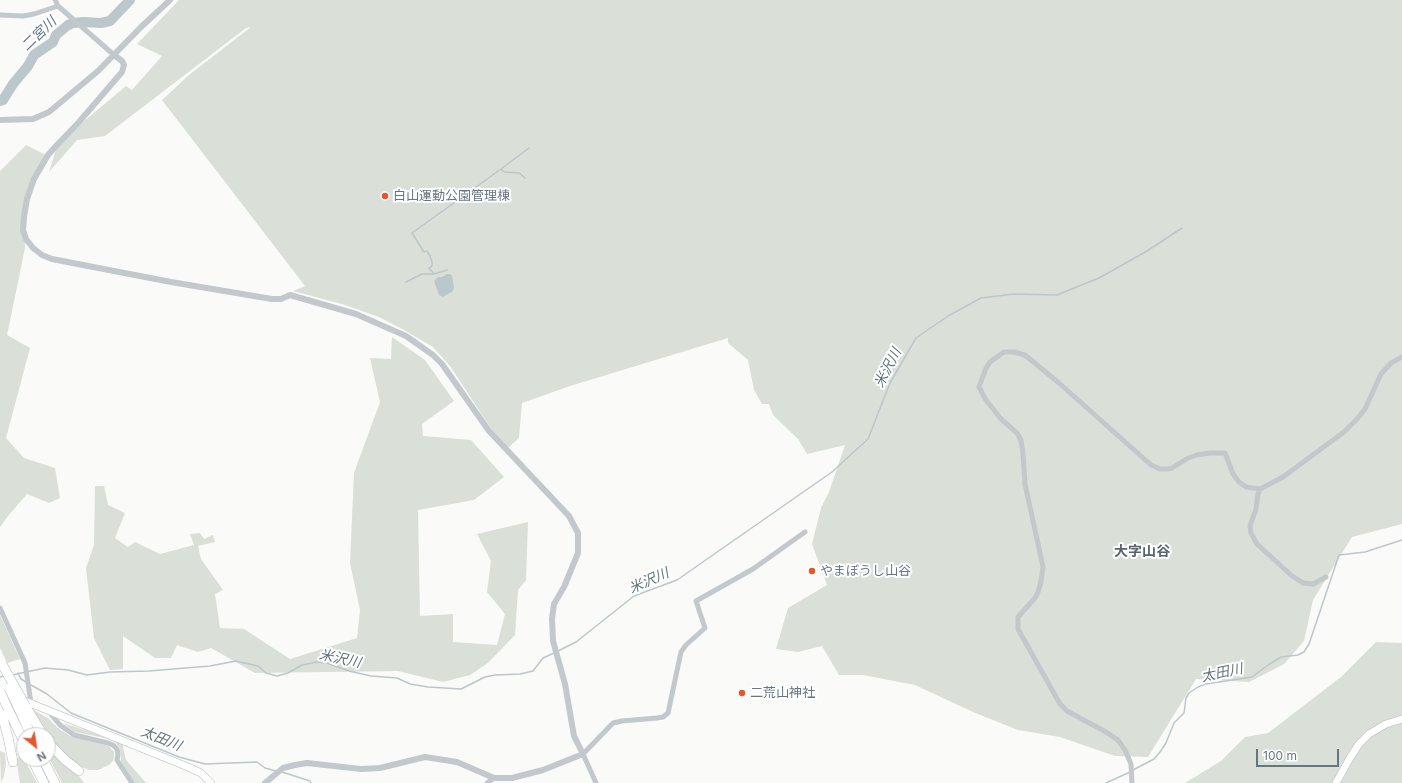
<!DOCTYPE html>
<html>
<head>
<meta charset="utf-8">
<style>
  body { margin:0 }
  #map { position:relative; width:1402px; height:783px; overflow:hidden; background:#fafaf8; font-family:Inter,sans-serif }
  canvas { display:block }
  .north { position:absolute; left:16px; top:727px; width:40px; height:40px; box-sizing:border-box; background:#fff; border:1px solid #c1c8cd; border-radius:50%; rotate:150deg; font-size:11px; font-weight:700; line-height:16px; text-align:center; color:#657683 }
  .north::after { content:''; display:block; margin:auto; width:14px; height:18px; background:#e4572e; clip-path:polygon(50% 0,100% 100%,50% 72%,0 100%) }
  .scale { position:absolute; left:1256px; top:749px; width:83px; height:18px; box-sizing:border-box; border:2px solid #657683; border-top:0; padding-left:5px; font-size:12px; line-height:14px; white-space:nowrap; color:#657683; -webkit-text-stroke:3px #fff; paint-order:stroke }
</style>
</head>
<body>
<div id="map">
<canvas width="1402" height="783"></canvas>
<div class="north">N</div>
<div class="scale">100 m</div>
</div>
<script>
const c = document.querySelector('canvas').getContext('2d');
c.lineJoin = 'round';
function paint(path, color) {
  c.fillStyle = color;
  c.fill(path, 'evenodd');
}
function shape(rows) {
  const path = new Path2D();
  for (const r of rows) {
    path.moveTo(r[0], r[1]);
    for (let i = 2; i < r.length; i += 2) path.lineTo(r[i], r[i + 1]);
  }
  return path;
}
function strokePath(path, color, width, dash) {
  c.strokeStyle = color;
  c.lineWidth = width;
  c.lineCap = dash ? 'butt' : 'round';
  c.setLineDash(dash || []);
  c.stroke(path);
}
function label(font, color, halo, rows, align = 'center') {
  c.font = font + ' Inter,"Noto Sans JP",sans-serif';
  c.lineWidth = 4;
  c.setLineDash([]);
  c.textBaseline = 'middle';
  c.strokeStyle = halo;
  c.fillStyle = color;
  for (const [text, x, y, turn = 0] of rows) {
    c.save();
    c.translate(x, y);
    c.rotate((+turn || 0) * Math.PI / 180);
    c.textAlign = isNaN(turn) ? turn : align;
    if (halo) c.strokeText(text, 0, 0);
    c.fillText(text, 0, 0);
    c.restore();
  }
}
paint(shape([
  [179,0,1402,0,1402,524,1352,537,1313,600,1304,641,1284,664,1249,682,1196,679,1148,757,1115,756,1060,737,1018,730,973,712,915,685,863,675,839,675,822,646,798,652,776,649,788,608,827,585,812,544,821,508,829,492,845,445,807,454,798,439,773,415,769,404,762,404,754,390,748,360,728,343,728,338,570,386,522,403,519,438,508,448,492,430,450,366,433,347,404,330,379,317,342,304,293,291,305,286,162,100,189,75,251,27,246,28,105,136,77,140,49,172,58,143,126,86,132,90,162,56,137,44],
  [26,145,46,155,26,203,25,248,7,335,30,348,6,438,24,458,55,468,60,498,49,503,27,494,8,516,0,527,0,171],
  [392,337,425,360,454,401,422,424,423,436,471,440,504,477,474,500,418,510,420,616,453,614,453,642,497,645,505,614,487,592,491,561,477,534,528,522,526,580,518,590,515,635,488,663,470,675,443,682,398,671,255,673,211,648,198,652,177,645,171,658,155,658,123,636,123,669,110,670,94,638,86,568,94,545,95,486,104,486,108,505,125,513,115,538,128,547,135,542,160,554,194,545,190,534,200,533,204,539,213,535,215,542,198,546,201,559,223,590,215,594,220,628,244,629,290,659,357,638,360,610,350,563,354,473,380,402,370,358,391,359],
  [0,615,20,659,7,663,0,648],
  [1376,642,1402,643,1402,783,1185,783,1221,761,1245,737,1268,733,1341,677],
  [32,709,49,719,58,728,70,736,109,746,114,752,114,757,113,761,109,765,98,770,89,770,80,766,59,750,49,737],
  [63,723,106,737,122,743,126,760,146,783,134,783,121,762,120,748,115,742,105,738,74,732],
  [48,748,56,757,79,776,84,783,62,783,48,756],
  [0,751,5,753,6,764,4,776,1,783],
  [24,757,24,759,37,783,20,783,16,758]
]), '#dadfd7');
paint(shape([
  [447,274,450,274,452,276,454,288,453,291,443,297,439,295,434,281,438,277,442,277]
]), '#bbc7cb');
strokePath(shape([
  [501,169,529,148],
  [434,274,429,268,432,266,432,262,430,256,427,251,424,252,412,233,501,169,504,172,519,173,525,178],
  [406,282,422,274,434,274,447,270],
  [558,651,576,642,634,596,677,580,832,472,868,439,890,383,916,338,948,316,981,298,1014,294,1057,295,1099,278,1147,251,1182,228],
  [18,673,21,679,26,682],
  [12,675,45,668,68,670,87,675,110,672,149,671,210,666,236,661,258,666,266,673,277,676,288,673,302,665,317,662,327,663,349,671,371,676,397,678,410,684,428,687,461,689,485,677,495,675,520,674,533,671,543,658,554,653],
  [0,677,4,676],
  [31,685,47,694,71,713,179,757,205,764,257,762,265,768,276,771],
  [1133,770,1154,759,1160,752,1166,743,1174,723,1184,713,1186,698,1189,693,1198,687,1206,684,1252,677,1268,665,1281,657,1298,655,1304,652,1309,644,1339,555,1365,552,1402,540],
  [282,772,310,781,311,783],
  [1106,783,1130,772]
]), '#bbc7cb', 1.5);
strokePath(shape([
  [0,101,3,100,13,84,28,66,34,55,53,42,56,35,68,25,73,23,84,22,101,23,110,21,130,0]
]), '#bbc7cb', 10);
const secondary = shape([
  [20,699,188,767,201,773,211,783],
  [1336,783,1350,758,1359,744,1369,734,1386,724,1402,719]
]);
const motorway = shape([
  [0,707,8,737,13,762],
  [26,707,43,735],
  [8,709,24,742],
  [19,709,31,735],
  [48,742,64,759,79,771],
  [32,759,44,783],
  [43,759,55,783]
]);
strokePath(secondary, '#b3babf', 8);
strokePath(motorway, '#b4b9bd', 10);
strokePath(shape([
  [55,0,58,6,114,55],
  [0,15,23,16,34,14,58,6],
  [1260,489,1258,494,1256,509,1250,526,1251,533,1257,544,1291,575,1303,583,1313,584,1326,577],
  [0,608,25,663,31,703],
  [49,712,60,725,74,735,108,743,113,745,117,749,118,754,117,760,132,783],
  [487,783,494,778],
  [596,783,583,754,613,723,622,721,657,718,663,717,668,713,681,652,686,645,705,628,696,601,753,569,805,532],
  [1132,783,1131,764,1125,750,1118,740,1106,732,1067,711,1060,704,1018,629,1018,617,1035,598,1038,592,1041,582,1043,567,1025,484,1023,454,1021,440,1017,433,1001,419,986,400,979,387,986,368,990,362,1004,352,1014,352,1025,355,1059,383,1151,465,1160,469,1167,469,1172,468,1188,458,1197,455,1210,453,1225,453,1233,474,1239,482,1246,487,1260,489,1283,477,1344,432,1357,419,1365,409,1381,374,1391,363,1402,357]
]), '#c3c8cc', 5);
strokePath(shape([
  [114,55,122,61,124,65,122,72,79,122,56,146,48,155,34,179,27,199,24,217,23,230,26,239,33,248,42,255,52,259,171,282,272,299,281,299,290,295,356,314,406,336,433,355,442,364,489,431,569,516,578,533,578,553,564,587,554,604,552,619,553,641,565,684,574,736,583,754,543,770,512,778,494,778,457,762,425,757,380,768,361,769,307,763,295,765,283,768,265,783],
  [0,120,33,119,49,112,98,71,141,27,170,0]
]), '#c3c8cc', 6);
strokePath(secondary, '#fff', 7);
strokePath(motorway, '#fff', 9);
const motorwayBridge = shape([
  [2,664,26,707],
  [9,688,19,709],
  [0,691,8,709]
]);
strokePath(motorwayBridge, '#b4b9bd', 10, []);
strokePath(motorwayBridge, '#fff', 9);
for (const [x, y, r, color] of [
  [385,196,4,"#e4572e"],
  [812,571,4,"#e4572e"],
  [742,693,4,"#e4572e"]
]) {
  const dot = new Path2D();
  dot.arc(x, y, r, 0, 2 * Math.PI);
  c.fillStyle = color;
  c.fill(dot);
  strokePath(dot, '#fff', 1.5);
}
label('13px', '#657683', '#fff', [
  ["白山運動公園管理棟",393,196],
  ["やまぼうし山谷",820,571],
  ["二荒山神社",750,693]
], 'left');
label('italic 14px', '#60757c', '#fff', [
  ["二宮川",39,34,-44],
  ["米沢川",888,368,-63],
  ["米沢川",649,581,-24],
  ["米沢川",340,659,12],
  ["太田川",1222,673,-12],
  ["太田川",161,739,22]
]);
label('bold 14px', '#57646e', '#fff', [
  ["大字山谷",1142,552]
]);
</script>
</body>
</html>
